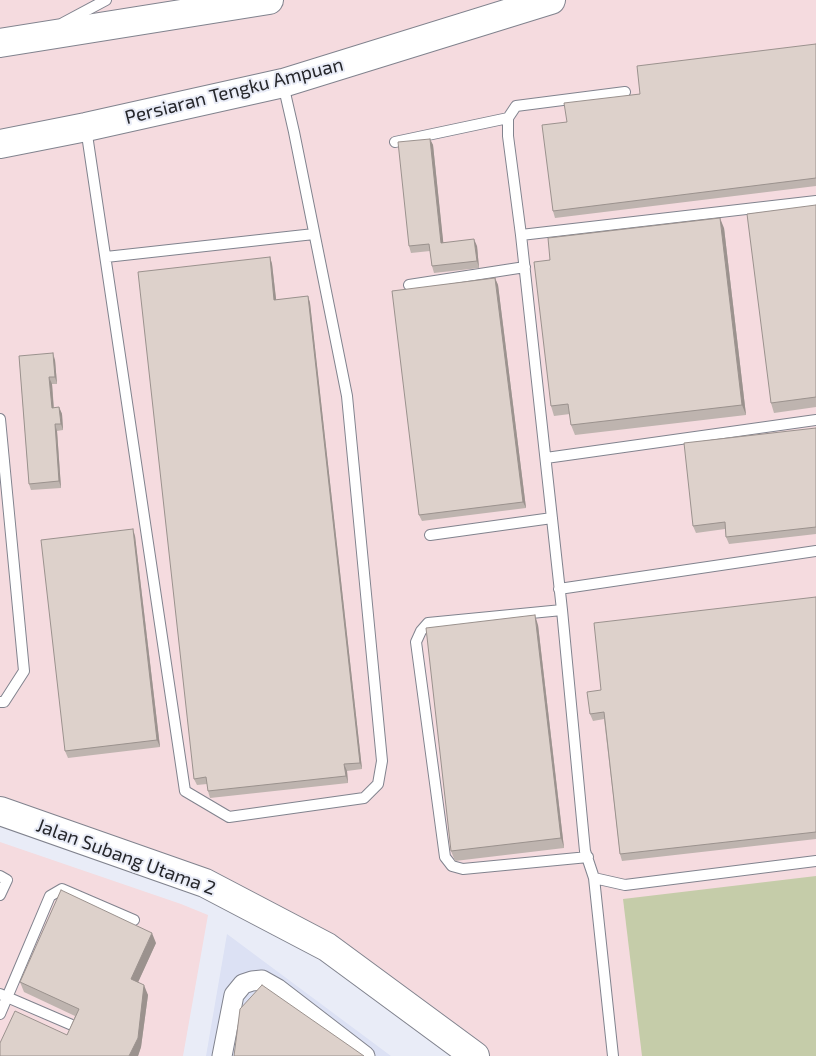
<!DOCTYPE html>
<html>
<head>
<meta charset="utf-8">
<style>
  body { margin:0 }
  canvas { display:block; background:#e9ecf7 }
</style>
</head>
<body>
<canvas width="816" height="1056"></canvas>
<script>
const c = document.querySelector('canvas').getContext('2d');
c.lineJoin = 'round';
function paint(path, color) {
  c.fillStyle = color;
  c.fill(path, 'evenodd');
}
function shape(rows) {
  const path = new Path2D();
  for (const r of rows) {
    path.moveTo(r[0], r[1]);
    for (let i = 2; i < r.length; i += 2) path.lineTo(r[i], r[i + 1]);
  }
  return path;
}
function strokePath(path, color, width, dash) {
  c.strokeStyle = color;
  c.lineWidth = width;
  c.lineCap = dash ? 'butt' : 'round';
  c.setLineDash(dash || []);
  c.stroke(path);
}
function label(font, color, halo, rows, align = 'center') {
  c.font = font + ' "Exo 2",sans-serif';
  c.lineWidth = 4;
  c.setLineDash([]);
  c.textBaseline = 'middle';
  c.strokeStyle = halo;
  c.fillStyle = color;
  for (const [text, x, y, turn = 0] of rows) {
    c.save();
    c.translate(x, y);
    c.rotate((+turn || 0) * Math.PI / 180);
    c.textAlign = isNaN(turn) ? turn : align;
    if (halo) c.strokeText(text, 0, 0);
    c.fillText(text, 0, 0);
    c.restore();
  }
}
paint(shape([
  [227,934,391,1056,206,1056]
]), '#dce1f4');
paint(shape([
  [0,0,816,0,816,1056,468,1056,214,878,0,807],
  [0,842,181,904,208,915,183,1056,0,1056]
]), '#f5dbdf');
paint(shape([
  [816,876,816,1056,642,1056,623,899]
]), '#c5cca9');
const lane = shape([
  [63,23,106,0],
  [625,92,516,106,508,118,508,136,521,235,562,610,585,851,594,878,625,885,816,861],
  [86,128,185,791,229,817,364,798,378,784,382,761,347,396,294,132,283,84],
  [395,142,508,118],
  [521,235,816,201],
  [106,257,314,234],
  [409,285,525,267],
  [0,419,24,671,4,702,0,702],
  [546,458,816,420],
  [430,535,552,518],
  [559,589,816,551],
  [562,610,428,623,421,631,416,642,445,857,452,866,463,869,588,857],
  [0,876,7,880,0,895],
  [594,878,613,1056],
  [0,994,72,1025],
  [0,1014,50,896,62,889,134,920]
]);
const street = shape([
  [222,1056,234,995,243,984,252,981,262,980,278,989,365,1056]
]);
const secondary = shape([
  [0,811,205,883,327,947,475,1056]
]);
const primary = shape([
  [0,43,269,0],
  [0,144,86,127,283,83,551,0]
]);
strokePath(lane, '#81838e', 12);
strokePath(street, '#81838e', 21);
strokePath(secondary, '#81838e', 30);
strokePath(primary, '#81838e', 30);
strokePath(lane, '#fff', 10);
strokePath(street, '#fff', 19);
strokePath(secondary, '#fff', 28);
strokePath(primary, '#fff', 28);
paint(shape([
  [816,44,816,186,555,218,553,211,567,122,640,94],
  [430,139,433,145,443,242,477,246,479,268,434,273,432,266,430,251,411,253,409,246],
  [816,205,816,407,774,413,771,403],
  [724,228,746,415,575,435,571,425,570,414,554,416,551,406,550,260],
  [270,257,272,264,276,300,308,296,310,303,362,769,347,771,348,783,210,798,208,791,207,784,197,785,194,779],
  [495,278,498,285,526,508,422,521,419,515],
  [19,356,55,360,57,384,52,384,54,408,59,407,62,414,63,430,57,431,61,488,31,490,29,484],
  [816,428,816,534,729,544,726,537,725,529,696,533,693,526],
  [135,536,160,747,68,758,65,751],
  [816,597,816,839,622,861,620,854,604,719,593,721,590,714,601,690],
  [538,625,564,848,455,861,451,851],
  [156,943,138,982,148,995,141,1047,138,1056,0,1056,67,1035,75,1016,24,992,20,982]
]), '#beb4af');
paint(shape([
  [430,139,433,145,444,249,441,243],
  [720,218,724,228,746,415,742,405],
  [474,239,477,246,479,268,477,261],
  [270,257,272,264,277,307,274,300],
  [495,278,498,285,526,508,523,502],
  [308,296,310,303,362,769,360,763],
  [53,353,55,360,57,384,55,377],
  [49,377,52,384,54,414,52,408],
  [59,407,62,414,63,430,61,424],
  [55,424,57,431,61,488,59,481],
  [133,529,135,536,160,747,157,740],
  [535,615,538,625,564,848,561,838],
  [344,764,347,771,348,783,346,776],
  [152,933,156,943,135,989,131,979],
  [144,985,148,995,141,1047,138,1056,129,1056]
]), '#9b928e');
const building = shape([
  [816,44,816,178,553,211,542,125,567,122,564,103,640,94,637,66,816,44],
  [430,139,441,243,474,239,477,261,432,266,429,244,409,246,398,142,430,139],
  [816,205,816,397,771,403,747,214,816,205],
  [720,218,742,405,571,425,568,404,551,406,534,262,550,260,548,238,720,218],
  [270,257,274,300,308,296,360,763,344,764,346,776,208,791,206,777,194,779,138,272,270,257],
  [495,278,523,502,419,515,392,291,495,278],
  [53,353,55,377,49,377,52,408,59,407,61,424,55,424,59,481,29,484,19,356,53,353],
  [816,428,816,527,726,537,725,522,693,526,684,443,816,428],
  [133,529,157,740,65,751,41,540,133,529],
  [816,597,816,832,620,854,604,712,590,714,587,692,601,690,594,623,816,597],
  [535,615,561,838,451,851,426,628,535,615],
  [61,890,152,933,131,979,144,985,138,1038,129,1056,0,1056,0,1043,15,1011,67,1035,79,1009,20,982,61,890],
  [262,985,364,1056,234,1056,240,1009,262,985]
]);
paint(building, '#ddd1cb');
strokePath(building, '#9b928e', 1);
label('19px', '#25262a', '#e9ecf7', [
  ["Persiaran Tengku Ampuan",234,91,-14],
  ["Jalan Subang Utama 2",126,857,20]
]);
</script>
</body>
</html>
